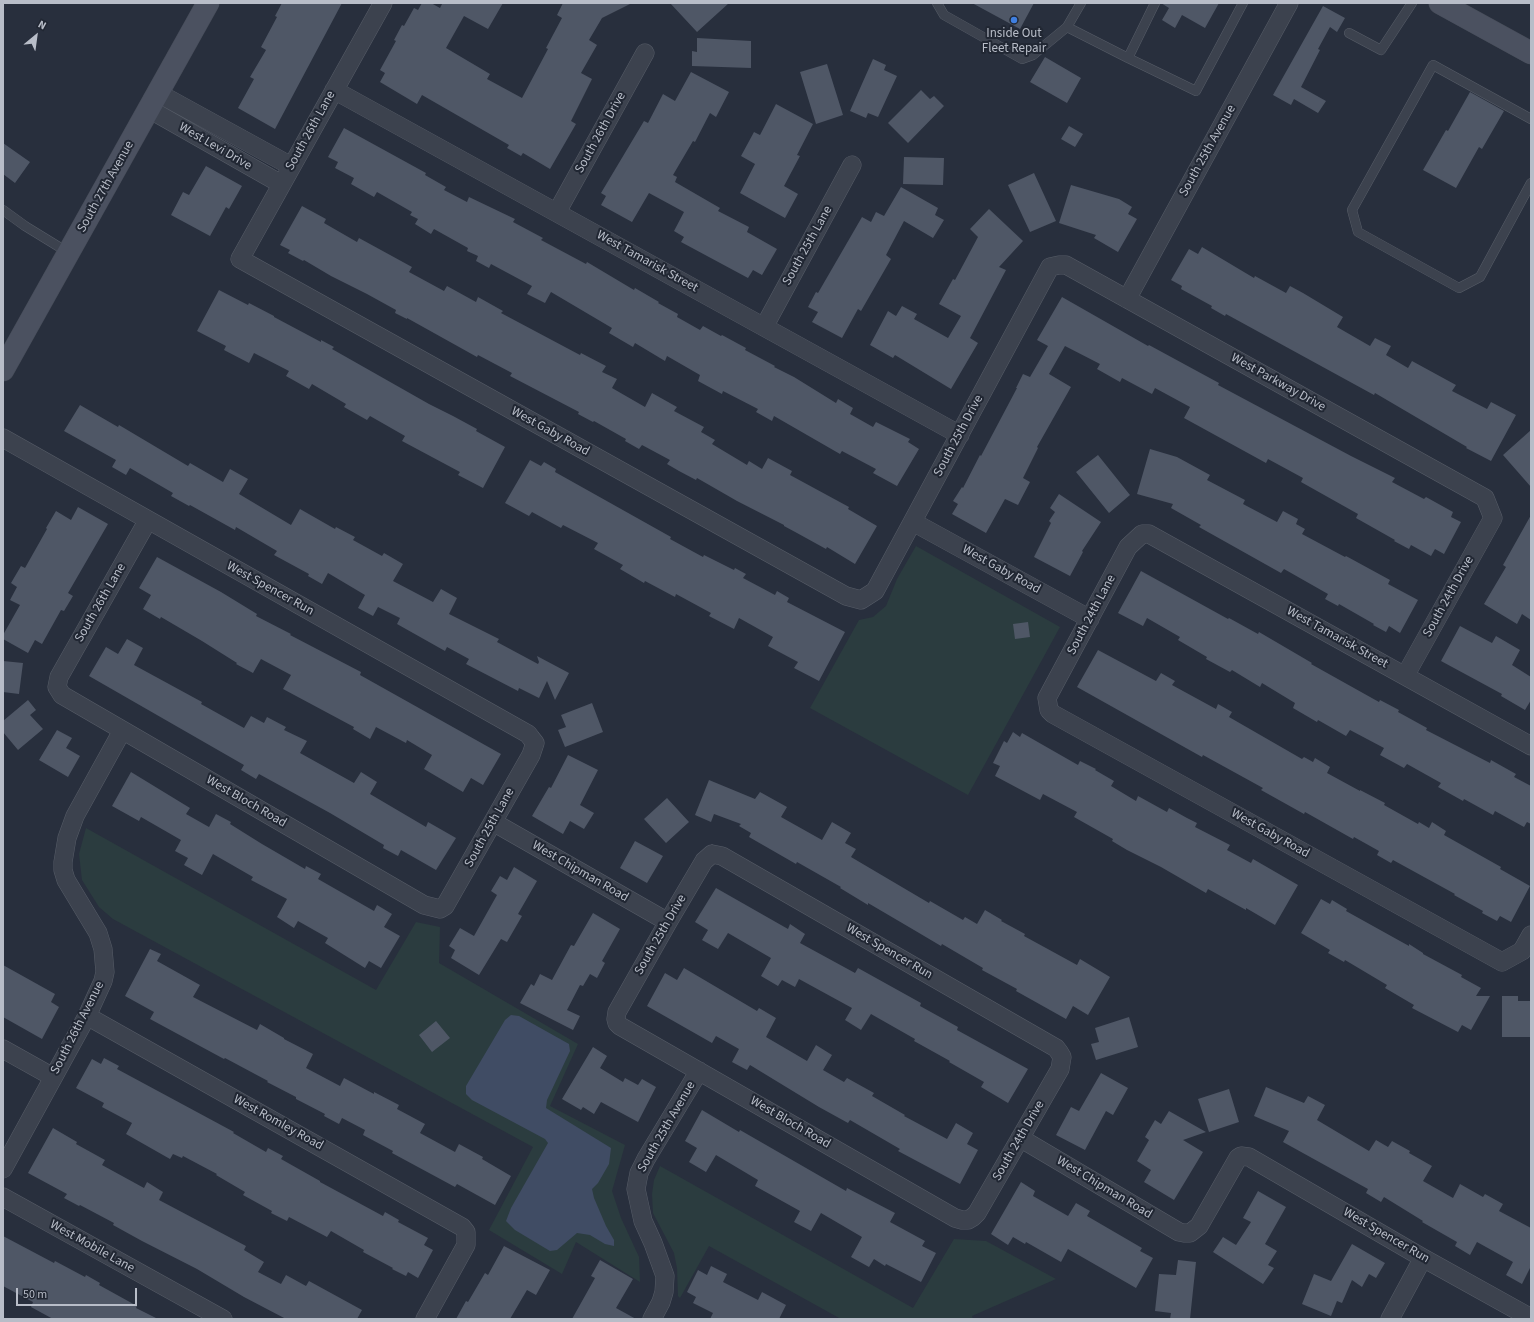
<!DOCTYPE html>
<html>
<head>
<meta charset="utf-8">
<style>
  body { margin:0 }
  #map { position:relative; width:1534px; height:1322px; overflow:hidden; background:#282f3d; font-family:"Source Sans 3",sans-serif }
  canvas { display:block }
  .frame { position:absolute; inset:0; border:4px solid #b8bdc8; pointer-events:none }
  .north { position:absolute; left:16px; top:16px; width:40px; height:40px; -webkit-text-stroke:3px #212733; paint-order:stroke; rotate:29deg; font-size:11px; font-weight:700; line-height:16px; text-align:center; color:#b8bdc8 }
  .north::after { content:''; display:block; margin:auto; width:14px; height:18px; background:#b8bdc8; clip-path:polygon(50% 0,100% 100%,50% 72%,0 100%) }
  .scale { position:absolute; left:16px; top:1288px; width:121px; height:18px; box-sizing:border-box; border:2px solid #b8bdc8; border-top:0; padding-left:5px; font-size:12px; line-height:14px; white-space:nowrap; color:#b8bdc8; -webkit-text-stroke:3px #212733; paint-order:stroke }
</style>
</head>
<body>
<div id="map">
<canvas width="1534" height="1322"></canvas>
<div class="frame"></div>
<div class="north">N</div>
<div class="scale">50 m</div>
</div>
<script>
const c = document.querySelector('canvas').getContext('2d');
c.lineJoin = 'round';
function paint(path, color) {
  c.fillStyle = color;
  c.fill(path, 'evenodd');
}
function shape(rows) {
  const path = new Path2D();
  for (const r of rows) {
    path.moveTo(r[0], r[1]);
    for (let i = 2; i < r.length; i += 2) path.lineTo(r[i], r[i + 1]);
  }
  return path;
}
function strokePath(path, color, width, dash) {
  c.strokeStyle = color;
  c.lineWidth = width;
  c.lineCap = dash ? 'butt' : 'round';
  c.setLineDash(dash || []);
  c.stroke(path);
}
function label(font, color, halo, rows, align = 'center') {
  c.font = font + ' "Source Sans 3",sans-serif';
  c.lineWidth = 4;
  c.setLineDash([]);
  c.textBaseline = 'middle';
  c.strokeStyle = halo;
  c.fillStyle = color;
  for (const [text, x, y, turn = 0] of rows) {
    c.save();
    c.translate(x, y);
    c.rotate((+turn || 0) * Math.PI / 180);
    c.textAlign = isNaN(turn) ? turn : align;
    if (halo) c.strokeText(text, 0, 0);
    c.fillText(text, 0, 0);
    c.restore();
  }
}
paint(shape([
  [916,546,1060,627,968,795,810,708,859,620,873,617,886,606,897,579],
  [86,828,376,990,416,922,440,927,439,963,578,1044,550,1106,625,1145,612,1191,621,1218,639,1257,640,1282,576,1242,562,1274,489,1230,533,1147,113,919,99,907,82,880,79,854],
  [660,1166,913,1308,954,1239,986,1241,1056,1279,972,1316,973,1319,841,1319,709,1246,680,1298,678,1296,677,1268,674,1253,653,1213,652,1194,654,1180]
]), '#2b3c3f');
paint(shape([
  [511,1015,519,1016,569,1044,570,1051,547,1100,546,1108,611,1148,609,1164,598,1183,592,1189,594,1198,606,1226,614,1240,614,1246,605,1244,590,1235,577,1233,557,1250,550,1251,515,1230,506,1221,511,1208,548,1143,545,1139,472,1100,466,1094,466,1086,505,1020]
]), '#404c64');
paint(shape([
  [282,3,342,3,275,129,238,108,254,79,250,77,266,50,261,47,277,17,275,16],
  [422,3,431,3,440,8,442,4,440,3,503,3,488,29,464,16,446,48,490,74,487,79,522,98,548,49,546,48,562,18,557,15,563,3,632,3,602,18,589,40,597,45,581,73,592,79,571,121,576,124,550,169,523,153,521,156,507,148,509,145,422,95,417,104,380,82,385,73,380,70,396,41,394,40,402,25,404,26,414,8,418,10],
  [670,3,729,3,697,32],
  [972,3,1034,3,1020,29],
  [1161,3,1219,3,1205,28,1182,15,1175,28,1162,20,1169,8],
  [1323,6,1345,18,1337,32,1330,27,1318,49,1320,50,1301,87,1326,101,1318,113,1294,99,1291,105,1273,95],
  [697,38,751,41,751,68,692,66,692,51,697,52],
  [1045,57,1081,78,1067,103,1030,82],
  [873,59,886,65,884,70,897,76,878,117,868,113,866,118,850,111],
  [827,64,843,115,816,124,800,72],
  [691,72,729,92,716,117,710,113,695,142,693,141,673,175,677,177,675,182,720,208,718,211,749,227,747,232,777,249,762,275,753,270,748,278,681,242,684,237,674,231,684,212,649,193,632,222,601,205,606,196,601,193,644,121,648,123,663,94,675,101],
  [921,90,930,99,934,96,944,106,908,143,888,123],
  [1470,92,1504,111,1482,149,1479,147,1456,188,1423,170,1446,130,1448,131],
  [776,104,813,124,797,155,800,156,784,186,798,194,785,218,740,193,755,164,741,156,754,132,760,135],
  [1069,126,1083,134,1075,147,1061,139],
  [344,128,426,173,425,175,446,187,444,190,467,202,469,197,515,219,513,222,543,238,541,240,586,264,587,262,634,290,635,288,659,302,658,303,678,314,677,317,700,330,703,326,721,336,722,335,746,348,745,350,775,366,774,367,794,377,836,403,838,399,853,408,850,414,873,427,876,422,910,439,908,442,919,449,897,486,873,473,876,469,842,451,840,454,774,416,772,421,756,412,758,409,723,391,722,394,698,381,700,375,667,356,665,361,635,343,633,347,609,333,612,328,551,292,545,303,527,294,532,286,491,264,489,268,476,261,478,256,467,251,468,248,434,229,431,234,415,224,418,219,410,215,412,212,377,192,374,197,351,184,354,178,335,168,338,162,328,157],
  [3,143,30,162,15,183,3,174],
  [904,157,944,158,943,185,903,184],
  [206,166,242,186,229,209,226,207,210,236,171,215,183,192,189,195],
  [1034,173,1056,221,1030,232,1008,185],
  [1071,185,1119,199,1132,207,1128,214,1137,219,1118,252,1094,238,1096,235,1059,223],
  [901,187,938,208,935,215,944,220,933,238,904,221,886,255,891,259,861,311,858,309,842,338,812,322,818,312,808,307,816,292,818,293,862,217,871,222,876,212,884,216],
  [302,206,326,219,324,223,357,242,359,238,412,267,409,272,444,291,447,286,476,302,478,297,503,311,501,313,580,355,581,353,606,366,602,372,617,379,612,388,645,407,652,393,677,407,674,411,704,427,701,432,715,440,712,444,747,465,749,461,762,469,768,458,792,471,790,475,849,507,848,509,877,526,855,564,827,547,826,549,797,533,784,526,784,525,737,501,697,478,696,480,679,471,667,464,670,460,642,445,639,449,625,441,626,439,594,421,593,422,578,414,579,412,510,376,512,373,478,355,477,357,407,318,407,319,395,313,396,310,367,294,331,276,304,260,303,261,288,253,290,250,280,245],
  [989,209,1023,241,999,267,1006,270,970,338,978,343,951,389,895,355,893,358,870,345,888,311,896,316,902,306,917,314,914,319,948,338,961,316,939,304,953,279,955,280,978,237,970,229],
  [1202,247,1254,278,1255,276,1286,293,1290,286,1303,293,1343,317,1337,327,1370,346,1375,338,1391,346,1386,355,1408,368,1412,361,1456,385,1452,391,1487,409,1491,402,1516,415,1491,461,1466,448,1467,447,1375,393,1374,395,1226,314,1225,316,1211,308,1212,306,1181,289,1182,286,1171,280,1189,249,1198,254],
  [219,290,248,305,249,303,274,316,274,317,321,342,321,340,334,347,332,349,429,404,453,416,477,429,476,431,505,447,483,488,458,475,460,472,402,441,405,436,370,416,367,420,344,407,346,404,312,384,309,389,286,376,289,371,254,353,249,363,224,350,226,346,197,331],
  [1062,297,1148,346,1149,345,1219,383,1218,385,1351,456,1395,478,1392,482,1424,499,1426,497,1453,512,1451,517,1461,522,1444,554,1435,549,1431,556,1411,545,1409,549,1394,541,1395,540,1356,518,1358,514,1301,482,1303,478,1268,459,1266,463,1184,418,1190,407,1155,388,1152,394,1122,378,1120,382,1097,369,1100,364,1065,346,1049,374,1071,387,1037,447,1038,448,1023,478,1030,482,1018,505,1005,499,986,533,952,514,958,504,953,501,962,487,963,488,980,455,981,456,1017,388,1016,388,1023,374,1030,377,1048,346,1037,340],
  [80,405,118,427,119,425,188,466,190,463,223,482,230,469,248,479,239,494,291,525,300,509,335,529,336,527,355,537,353,540,382,556,384,553,403,564,393,581,433,602,441,589,457,598,449,614,499,639,497,642,538,664,539,662,537,656,569,673,555,700,547,681,539,698,519,688,518,691,466,664,469,659,447,647,445,651,397,624,400,618,378,607,373,616,358,608,365,595,328,573,322,584,308,576,309,574,274,555,277,551,236,527,235,530,190,505,189,506,171,496,173,493,130,468,126,475,112,467,116,460,64,431],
  [1531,430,1531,487,1503,455],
  [1150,449,1177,457,1210,475,1207,480,1245,500,1243,504,1277,522,1283,511,1298,519,1296,524,1305,529,1302,534,1345,557,1346,556,1390,580,1388,584,1418,600,1400,633,1389,626,1386,632,1373,625,1374,624,1339,604,1338,606,1325,599,1328,594,1284,569,1281,573,1199,527,1201,525,1171,508,1173,504,1137,494],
  [1098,455,1130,495,1109,513,1076,472],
  [530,460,541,466,544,462,556,469,555,472,671,537,670,539,703,557,704,555,734,570,735,568,746,574,743,578,775,595,777,591,789,598,787,602,845,632,819,681,794,668,798,662,768,646,773,637,739,618,734,629,709,616,711,613,676,594,675,597,645,581,644,583,620,569,623,565,594,549,598,543,563,525,561,528,532,512,529,516,505,503],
  [1059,494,1101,522,1082,551,1083,552,1070,576,1034,557,1051,523,1049,521,1055,512,1050,508],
  [78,507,108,524,68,593,73,596,64,611,61,610,42,644,35,640,28,653,3,639,3,635,20,605,10,600,17,587,11,583,21,566,25,568,47,529,46,528,56,511,71,520],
  [1531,515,1531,620,1522,614,1517,624,1484,604,1506,567,1503,565],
  [157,557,221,592,257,614,256,616,291,634,290,635,361,672,360,675,501,754,483,785,471,778,463,792,424,769,432,755,407,740,406,743,376,727,370,739,353,729,354,727,283,689,291,675,261,659,253,673,236,664,237,663,202,641,161,617,160,619,143,609,151,595,139,588],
  [1141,571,1228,619,1229,618,1258,634,1259,632,1312,663,1311,664,1379,702,1380,700,1399,710,1398,712,1427,728,1426,730,1490,763,1491,760,1516,774,1514,777,1531,786,1531,824,1527,822,1524,827,1495,811,1493,815,1464,799,1463,801,1438,787,1441,783,1407,764,1404,768,1380,755,1384,748,1350,730,1346,736,1318,720,1317,722,1293,708,1295,703,1262,683,1260,687,1232,670,1230,672,1206,659,1207,657,1178,640,1180,637,1147,618,1143,626,1118,613],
  [1028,622,1030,637,1015,639,1013,624],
  [1460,626,1492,643,1496,636,1520,650,1512,665,1531,677,1531,700,1525,710,1501,696,1502,694,1441,661],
  [127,639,143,648,134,665,202,702,201,704,244,728,251,716,264,723,267,717,286,727,284,730,307,741,300,753,354,783,361,772,377,782,370,794,426,827,428,822,456,838,436,870,401,850,398,856,383,848,384,845,330,813,259,774,256,779,241,770,244,765,89,676,106,647,118,654],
  [1098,650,1156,681,1161,673,1175,681,1172,685,1216,709,1218,704,1232,712,1229,717,1302,759,1304,757,1313,762,1315,758,1330,767,1327,773,1360,791,1360,790,1385,803,1384,805,1418,824,1419,822,1429,828,1432,822,1446,831,1444,835,1501,867,1500,869,1530,886,1511,922,1500,916,1497,921,1482,913,1483,911,1454,895,1455,894,1393,860,1391,863,1377,855,1379,851,1354,837,1353,839,1305,812,1304,814,1261,790,1263,788,1203,755,1202,757,1077,687],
  [3,661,23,663,19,694,3,692],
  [28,700,36,710,30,715,43,729,18,750,3,732,3,721],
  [592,703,603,732,565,747,558,730,566,727,561,715],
  [57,730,72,738,66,748,80,756,68,777,39,760],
  [1013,732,1020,737,1022,733,1078,765,1080,761,1096,769,1095,770,1114,781,1111,786,1136,801,1138,796,1167,812,1169,808,1187,818,1197,823,1195,827,1230,845,1227,850,1251,863,1253,859,1298,885,1275,925,1246,908,1246,910,1208,889,1206,893,1161,867,1127,850,1112,841,1113,839,1074,817,1077,812,1043,794,1040,800,995,776,1000,766,993,763,1004,741,1007,743],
  [568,755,598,770,580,805,594,813,584,829,570,821,563,834,532,816,549,787,551,788],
  [131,772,190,808,186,814,209,827,216,814,231,822,230,824,262,844,305,869,306,866,321,874,318,879,374,911,377,905,392,914,384,927,400,936,381,968,369,961,365,968,325,943,328,938,298,921,294,928,277,917,287,899,251,880,253,877,213,854,202,875,184,865,188,858,175,851,181,840,141,817,139,821,112,806],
  [709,780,755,799,760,792,787,807,781,817,822,840,832,822,851,833,845,843,856,849,851,857,929,903,930,901,963,920,965,917,977,924,985,910,1002,920,1001,921,1025,934,1024,936,1077,965,1080,959,1110,977,1088,1015,1073,1006,1066,1019,1016,991,1017,989,982,970,983,968,942,944,941,946,914,930,868,903,868,905,840,888,841,887,797,862,796,864,749,837,751,833,739,826,741,824,714,814,711,822,695,815],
  [667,798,689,822,666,843,644,819],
  [635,841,663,856,647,883,620,868],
  [514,867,537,881,518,914,522,916,507,942,501,939,479,975,451,958,455,950,449,946,460,928,474,936,497,895,491,891,500,876,507,880],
  [716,888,788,929,790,924,805,934,800,943,855,973,858,968,921,1003,920,1006,958,1027,957,1030,1028,1069,1008,1103,981,1087,984,1082,949,1062,950,1061,914,1041,915,1039,871,1014,861,1030,845,1020,852,1008,799,979,795,987,782,980,778,986,761,976,771,958,728,933,718,949,702,940,708,930,695,922],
  [1321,899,1330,904,1332,900,1347,909,1346,911,1409,946,1409,944,1423,953,1423,954,1462,975,1461,977,1481,988,1476,996,1490,996,1471,1030,1462,1025,1458,1032,1412,1008,1414,1005,1385,988,1387,985,1345,960,1344,962,1328,953,1330,950,1301,933],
  [593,913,620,929,602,961,605,963,597,978,590,974,583,986,580,985,567,1010,580,1016,573,1030,520,1003,531,984,534,986,540,974,552,980,571,945,574,946],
  [150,949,161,954,157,961,200,985,193,997,257,1030,260,1024,284,1038,284,1039,313,1054,306,1068,340,1086,344,1078,374,1094,374,1092,399,1105,397,1109,425,1124,420,1133,455,1152,459,1144,483,1157,482,1159,511,1176,495,1205,457,1184,455,1187,392,1153,393,1151,363,1135,365,1130,342,1118,339,1124,324,1116,325,1114,296,1099,296,1097,267,1082,268,1081,225,1058,224,1059,150,1019,154,1012,125,996],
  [3,965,55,994,51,1002,59,1007,42,1039,3,1017],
  [684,968,757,1011,759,1008,776,1018,766,1037,807,1061,816,1045,832,1055,823,1070,844,1082,847,1078,874,1093,872,1096,905,1115,904,1116,947,1139,956,1123,973,1133,967,1144,978,1150,960,1184,898,1151,900,1149,850,1120,848,1123,819,1107,750,1065,747,1070,732,1062,739,1049,716,1036,712,1043,647,1006,665,973,677,980],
  [1502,996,1518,996,1518,1001,1531,1001,1531,1037,1502,1037],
  [1129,1017,1138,1047,1096,1060,1091,1044,1099,1042,1095,1028],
  [436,1021,450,1038,432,1052,419,1035],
  [593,1047,607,1056,600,1068,623,1082,625,1078,638,1085,642,1079,656,1087,638,1122,601,1102,594,1114,583,1107,581,1110,562,1099],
  [104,1058,119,1066,117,1069,234,1132,233,1133,266,1152,268,1148,283,1156,281,1159,320,1181,320,1182,383,1216,385,1212,399,1220,398,1222,428,1238,424,1245,433,1250,418,1278,408,1272,406,1276,392,1269,393,1268,363,1252,364,1250,331,1231,327,1237,289,1217,287,1221,271,1213,272,1211,243,1195,245,1192,216,1175,217,1174,183,1156,182,1158,173,1154,170,1159,126,1134,132,1123,102,1107,104,1103,76,1088,92,1059,101,1064],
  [1101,1073,1128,1088,1113,1115,1106,1111,1085,1150,1056,1135,1071,1107,1079,1111],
  [1266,1087,1304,1103,1308,1096,1325,1105,1317,1120,1369,1151,1376,1140,1388,1147,1392,1141,1410,1151,1409,1153,1432,1166,1423,1181,1453,1198,1460,1184,1483,1197,1485,1194,1503,1204,1499,1211,1531,1228,1531,1266,1522,1284,1506,1275,1513,1262,1477,1242,1470,1255,1455,1246,1457,1242,1422,1222,1423,1221,1384,1197,1381,1202,1366,1193,1368,1189,1283,1142,1289,1131,1254,1116],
  [1229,1089,1239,1122,1209,1132,1198,1099],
  [702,1110,739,1132,740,1130,846,1191,847,1188,895,1213,890,1222,925,1241,922,1246,936,1253,921,1282,886,1264,885,1266,874,1259,869,1267,851,1257,862,1237,821,1213,811,1231,794,1222,800,1211,755,1186,758,1180,716,1155,706,1172,689,1162,697,1148,685,1141],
  [1169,1111,1206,1132,1183,1140,1203,1152,1174,1200,1144,1182,1151,1170,1137,1161,1149,1140,1145,1137,1155,1120,1161,1124],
  [53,1128,77,1142,76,1144,105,1160,102,1165,144,1188,147,1182,163,1192,159,1200,246,1246,244,1250,264,1262,258,1272,281,1284,286,1275,306,1286,309,1281,362,1310,357,1319,286,1319,244,1297,197,1269,142,1241,113,1225,114,1223,80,1205,79,1206,64,1198,67,1194,28,1173],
  [1021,1182,1035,1191,1033,1196,1068,1216,1076,1203,1090,1211,1087,1216,1142,1248,1140,1251,1153,1258,1136,1288,1068,1249,1061,1262,1026,1242,1025,1244,1013,1237,1008,1245,991,1234],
  [1258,1191,1286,1207,1265,1244,1277,1251,1268,1265,1274,1268,1263,1284,1213,1252,1223,1237,1236,1245,1251,1222,1243,1218],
  [3,1236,54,1263,55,1261,85,1277,86,1275,100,1283,99,1285,137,1306,136,1308,158,1319,53,1319,31,1307,33,1302,3,1286],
  [1352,1244,1385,1263,1376,1278,1369,1274,1362,1287,1352,1280,1342,1303,1337,1301,1331,1316,1302,1304,1314,1274,1331,1281],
  [504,1246,550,1270,536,1295,527,1290,510,1319,456,1319,466,1301,468,1302,485,1273,488,1275],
  [600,1260,633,1279,616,1308,636,1319,572,1319,595,1278,591,1276],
  [1178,1260,1196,1262,1190,1319,1170,1319,1171,1313,1155,1311,1159,1274,1176,1275],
  [711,1266,727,1274,723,1282,758,1300,762,1292,786,1305,779,1319,710,1319,713,1313,693,1303,696,1297,687,1292,698,1270,707,1275]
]), '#4f5766');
const service = shape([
  [937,3,944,15,1022,59,1033,55,1067,27,1081,3],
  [1155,3,1128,58,1196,91,1243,3],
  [1067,27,1128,58],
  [1349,33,1381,50,1412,3],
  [1531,119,1433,65,1352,210,1358,232,1459,288,1480,277,1531,183],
  [3,210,25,226,69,253]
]);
const minor = shape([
  [383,3,240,259,846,596,861,600,875,591,1050,267,1059,265,1066,265,1485,498,1493,518,1405,676],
  [334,90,960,435],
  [158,93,291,166],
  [149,109,281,184],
  [557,212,645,53],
  [1127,299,1289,3],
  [764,327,852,165],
  [3,438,528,734,531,738,535,743,531,755,445,906,440,909,424,905,62,695,57,687,59,677,148,520],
  [913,522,1090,619],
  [1531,746,1149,534,1142,534,1128,547,1047,698,1049,710,1053,714,1502,962,1522,951,1531,935],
  [493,822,668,922],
  [712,854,722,856,1056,1048,1059,1052,1062,1057,1060,1069,977,1213,973,1217,968,1220,962,1220,955,1218,620,1026,617,1023,616,1019,617,1012,668,922,704,861,712,854],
  [87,1016,462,1227,466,1232,466,1245,425,1319],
  [3,1049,53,1077],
  [1020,1138,1179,1232,1184,1233,1190,1233,1199,1226,1238,1158,1241,1156,1249,1157,1423,1258,1531,1318],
  [3,1169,87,1016,103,981,105,972,103,949,98,933,66,880,63,870,63,862,67,838,75,816,122,731],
  [3,1197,223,1319],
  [652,1319,661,1302,664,1292,665,1276,653,1243,643,1221,636,1189,639,1173,646,1159,699,1071],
  [1390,1319,1423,1258]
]);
const secondary = shape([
  [1440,3,1531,53],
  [3,370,208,3]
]);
strokePath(service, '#575d68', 10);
strokePath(minor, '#575d68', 19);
strokePath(secondary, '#454b57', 23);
strokePath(service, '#3c424e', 9);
strokePath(minor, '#3c424e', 18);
strokePath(secondary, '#4b5160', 22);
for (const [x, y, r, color] of [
  [1014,20,4,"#3f7fe0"]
]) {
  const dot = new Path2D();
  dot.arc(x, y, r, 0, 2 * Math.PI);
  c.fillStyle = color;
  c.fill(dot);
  strokePath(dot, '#212733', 1.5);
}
label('13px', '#b8bdc8', '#212733', [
  ["Inside Out",1014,34],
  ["Fleet Repair",1014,49]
]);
label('13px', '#b8bdc8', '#212733', [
  ["South 26th Lane",311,131,-61],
  ["South 26th Drive",601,133,-61],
  ["West Levi Drive",215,147,30],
  ["South 25th Avenue",1208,151,-61],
  ["South 27th Avenue",106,187,-61],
  ["South 25th Lane",808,246,-61],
  ["West Tamarisk Street",647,262,29],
  ["West Parkway Drive",1278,383,29],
  ["West Gaby Road",550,432,29],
  ["South 25th Drive",959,436,-62],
  ["West Gaby Road",1001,570,29],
  ["West Spencer Run",270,589,29],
  ["South 24th Drive",1449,597,-61],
  ["South 26th Lane",101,603,-60],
  ["South 24th Lane",1092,615,-62],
  ["West Tamarisk Street",1337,638,29],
  ["West Bloch Road",246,802,30],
  ["South 25th Lane",490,828,-61],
  ["West Gaby Road",1270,834,29],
  ["West Chipman Road",580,872,30],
  ["South 25th Drive",661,935,-60],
  ["West Spencer Run",889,952,30],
  ["South 26th Avenue",78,1028,-63],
  ["West Romley Road",278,1123,29],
  ["West Bloch Road",790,1123,30],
  ["South 25th Avenue",667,1127,-60],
  ["South 24th Drive",1019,1141,-60],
  ["West Chipman Road",1104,1188,31],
  ["West Spencer Run",1386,1236,30],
  ["West Mobile Lane",92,1247,29]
]);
</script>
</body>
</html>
